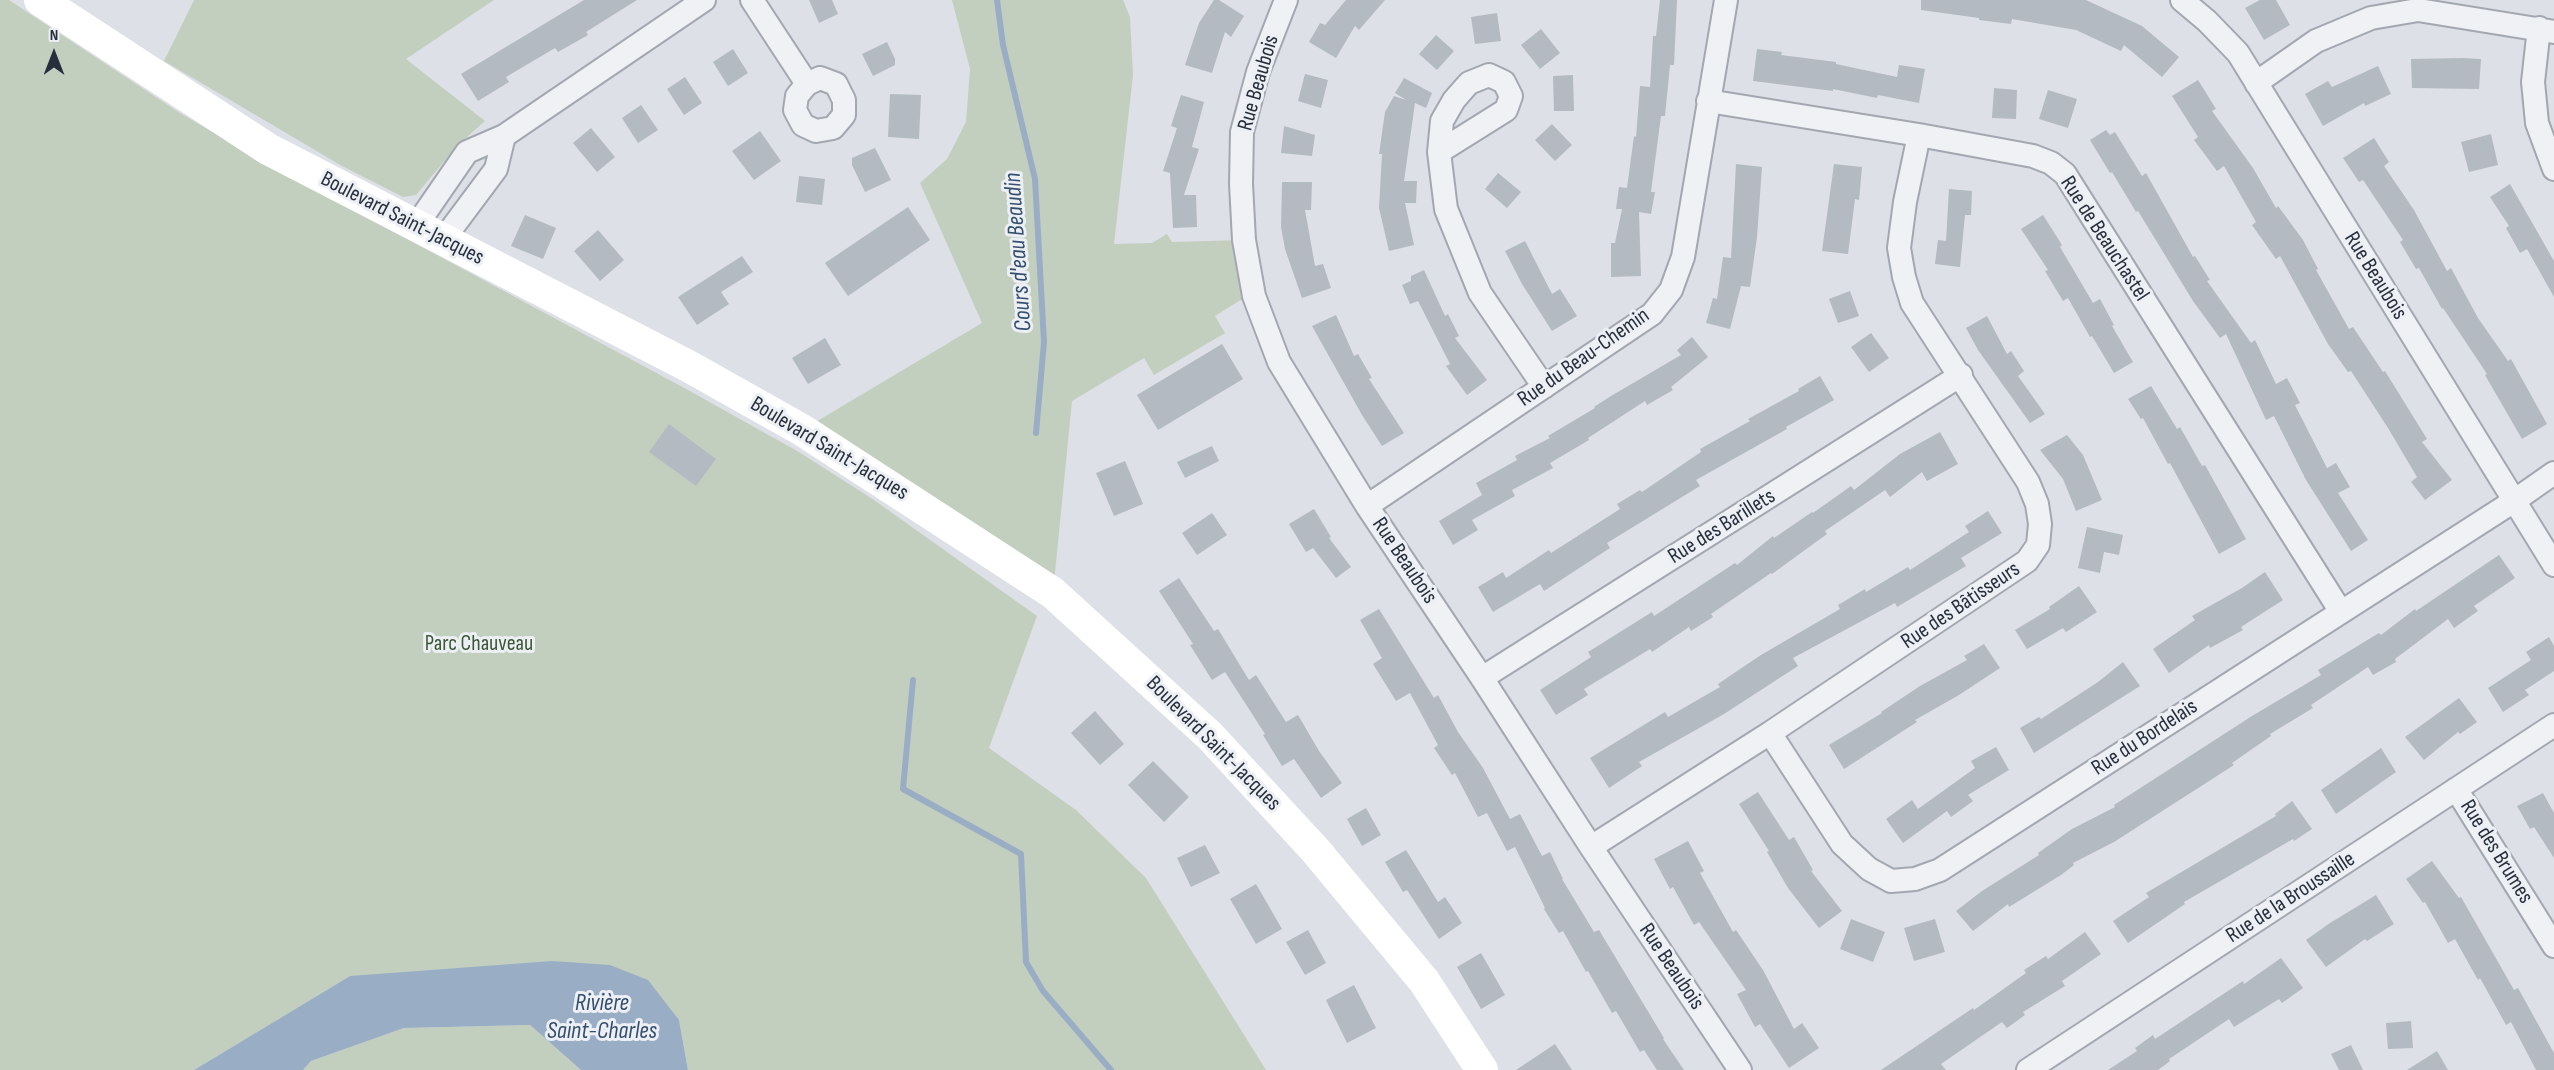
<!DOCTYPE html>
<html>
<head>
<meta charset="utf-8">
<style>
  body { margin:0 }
  #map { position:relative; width:2554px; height:1070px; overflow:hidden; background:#dde0e6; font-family:"Sofia Sans Condensed",sans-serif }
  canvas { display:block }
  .north { position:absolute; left:24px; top:24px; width:60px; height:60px; -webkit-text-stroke:4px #eceff4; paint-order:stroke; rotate:0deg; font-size:16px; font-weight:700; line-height:24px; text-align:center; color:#272f3c }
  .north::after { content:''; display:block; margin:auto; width:21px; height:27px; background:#272f3c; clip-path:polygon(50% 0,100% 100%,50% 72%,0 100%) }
</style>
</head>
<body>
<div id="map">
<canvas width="2554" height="1070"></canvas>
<div class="north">N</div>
</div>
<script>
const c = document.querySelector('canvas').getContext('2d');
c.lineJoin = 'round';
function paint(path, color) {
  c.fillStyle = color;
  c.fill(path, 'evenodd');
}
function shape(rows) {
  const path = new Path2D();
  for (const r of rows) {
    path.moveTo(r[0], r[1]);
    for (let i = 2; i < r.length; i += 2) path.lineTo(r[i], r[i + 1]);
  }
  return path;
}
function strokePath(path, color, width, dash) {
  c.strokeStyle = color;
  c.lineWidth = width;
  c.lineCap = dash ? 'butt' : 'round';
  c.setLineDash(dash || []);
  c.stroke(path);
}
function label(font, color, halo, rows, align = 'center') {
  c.font = font + ' "Sofia Sans Condensed",sans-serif';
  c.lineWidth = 6;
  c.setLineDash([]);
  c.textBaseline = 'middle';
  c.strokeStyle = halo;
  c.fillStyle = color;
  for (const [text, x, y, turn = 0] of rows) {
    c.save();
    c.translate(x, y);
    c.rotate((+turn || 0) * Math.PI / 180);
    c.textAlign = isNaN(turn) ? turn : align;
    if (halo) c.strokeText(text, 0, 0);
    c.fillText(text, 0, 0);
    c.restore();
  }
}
paint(shape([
  [0,0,9,0,180,113,264,162,688,390,799,452,874,500,1037,616,989,748,1076,810,1146,878,1266,1070,688,1070,679,1020,350,976,194,1070,0,1070],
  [194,0,494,0,406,59,485,121,457,146,416,195,403,197,342,166,164,61],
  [952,0,1123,0,1130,17,1133,75,1114,244,1152,243,1167,234,1172,242,1244,240,1254,296,1239,301,1215,316,1225,333,1154,375,1144,358,1072,401,1053,593,802,430,982,323,920,183,947,159,966,122,970,69],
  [530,1025,581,1070,303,1070,311,1061,404,1028]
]), '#c3cfbe');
paint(shape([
  [552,961,610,965,648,980,679,1020,688,1070,581,1070,530,1025,404,1028,311,1061,303,1070,194,1070,350,976]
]), '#99aec5');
strokePath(shape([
  [997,0,1003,45,1035,179,1044,342,1036,433],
  [913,680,903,789,1021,854,1026,962,1043,991,1111,1070]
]), '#99aec5', 6);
paint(shape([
  [584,0,637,0,586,32,588,35,558,52,555,48,506,77,509,82,478,101,461,74],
  [809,0,832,0,838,14,819,23],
  [1214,0,1219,0,1244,16,1231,37,1225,32,1212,73,1185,65,1199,23],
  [1346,0,1385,0,1359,30,1355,26,1336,58,1309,42,1320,23,1325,25],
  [1660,0,1677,0,1674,65,1670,65,1665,116,1661,116,1651,192,1655,192,1651,214,1639,212,1641,276,1611,277,1611,243,1615,243,1622,209,1616,209,1619,187,1627,188,1634,136,1636,137,1640,86,1650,87,1653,36,1656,36],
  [1921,0,2086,0,2142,26,2179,57,2162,77,2124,45,2121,51,2076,30,2012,19,2011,24,1979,20,1979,18,1921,10],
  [2260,0,2276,0,2290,25,2264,40,2245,8],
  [1497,13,1501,41,1475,44,1471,17],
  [1541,29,1560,53,1540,69,1521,45],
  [1436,35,1454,51,1437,70,1419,54],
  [887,42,895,59,895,65,873,76,862,54],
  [733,49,748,73,728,86,713,62],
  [1757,49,1782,52,1781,55,1836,62,1836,64,1897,77,1899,65,1925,69,1919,103,1878,95,1877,98,1833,89,1833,91,1753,81],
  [2463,58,2481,59,2479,89,2412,88,2411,59],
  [2378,66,2391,94,2365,106,2364,103,2323,126,2305,94,2328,81,2332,87],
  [1305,74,1328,80,1321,108,1298,101],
  [1573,75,1574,111,1554,111,1553,76],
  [685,77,702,103,684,115,667,89],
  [1404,78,1432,93,1426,108,1415,103,1404,181,1417,181,1416,203,1405,203,1414,245,1389,251,1379,208,1382,154,1379,154,1385,112,1394,96,1406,100,1395,93],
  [2198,80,2216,109,2212,111,2253,168,2276,208,2278,206,2303,240,2318,269,2316,270,2349,329,2353,327,2383,372,2385,371,2427,439,2422,442,2452,480,2425,500,2411,482,2417,477,2388,428,2351,371,2348,372,2328,344,2280,256,2276,259,2252,225,2256,222,2224,166,2217,171,2194,140,2198,137,2172,96],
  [1994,88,2017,90,2016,119,1992,118],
  [2048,90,2077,99,2068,128,2039,119],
  [890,94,921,95,919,139,888,137],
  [1181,95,1204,102,1192,147,1199,149,1184,195,1196,195,1197,227,1173,228,1170,173,1163,171,1177,128,1171,126],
  [641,105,658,130,638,143,622,118],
  [1552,124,1572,145,1555,161,1535,140],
  [1284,126,1315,135,1312,156,1281,153],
  [591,128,615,157,597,172,573,143],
  [2106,130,2110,135,2115,132,2142,176,2146,173,2193,257,2195,256,2210,280,2207,281,2251,343,2255,340,2276,384,2287,378,2300,403,2295,405,2327,468,2336,463,2350,487,2338,493,2368,540,2351,551,2306,480,2274,416,2266,420,2226,334,2220,338,2193,301,2138,211,2136,212,2112,172,2110,173,2090,140],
  [760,131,781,161,754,180,732,151],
  [2491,134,2498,165,2469,172,2461,142],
  [2374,138,2389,162,2384,166,2414,210,2447,271,2451,268,2478,318,2508,361,2511,359,2547,424,2522,439,2485,375,2487,374,2443,308,2442,309,2419,268,2416,269,2400,242,2403,240,2363,180,2359,182,2343,158],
  [875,148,891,180,865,192,852,165,852,158],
  [1736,164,1762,167,1757,237,1750,287,1741,286,1730,329,1706,323,1713,298,1717,299,1723,257,1731,258],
  [1834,164,1862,167,1859,200,1855,199,1848,254,1822,251],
  [1498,173,1521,192,1507,208,1485,189],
  [799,176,825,179,822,205,796,202],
  [1282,182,1312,182,1311,210,1305,210,1315,266,1323,264,1331,288,1302,298,1285,249,1281,227],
  [2510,184,2554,261,2554,297,2527,249,2520,253,2506,228,2509,226,2490,197],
  [1949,189,1972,191,1971,215,1965,215,1960,267,1935,264,1938,240,1946,241],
  [908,207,930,240,848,296,825,263],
  [525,215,556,228,543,259,511,246],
  [2043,215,2062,245,2060,247,2093,303,2100,299,2114,325,2112,326,2133,362,2114,373,2092,336,2090,337,2068,298,2063,301,2045,271,2048,270,2021,229],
  [598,230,624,260,600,281,574,251],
  [1525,241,1552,294,1560,289,1577,316,1552,331,1522,284,1505,251],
  [742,256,753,272,721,292,729,304,697,325,678,297],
  [1424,270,1445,316,1448,314,1459,336,1455,338,1487,380,1467,395,1446,366,1450,364,1418,301,1410,304,1402,285,1411,281,1411,276],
  [1850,291,1859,316,1838,323,1829,299],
  [1336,315,1354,356,1358,354,1372,378,1369,379,1404,433,1382,446,1362,415,1312,326],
  [1987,316,2007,354,2011,351,2024,371,2018,376,2045,414,2030,423,1978,350,1966,328],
  [1871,333,1889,358,1869,372,1851,347],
  [1692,337,1708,357,1671,387,1673,390,1647,405,1645,401,1588,438,1589,440,1550,463,1553,468,1512,490,1515,496,1472,520,1478,530,1453,545,1439,521,1482,495,1476,483,1517,460,1515,456,1550,438,1548,436,1595,408,1594,407,1611,396,1681,355,1677,350],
  [825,338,841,365,808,384,792,358],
  [1222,344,1243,379,1158,430,1137,395],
  [1820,376,1834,400,1786,427,1787,429,1696,480,1700,486,1607,543,1610,548,1544,591,1540,584,1493,612,1478,587,1503,572,1506,578,1549,550,1551,553,1620,509,1617,504,1640,490,1642,492,1701,452,1700,449,1750,421,1748,419,1799,391,1798,389],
  [2151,386,2177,429,2180,427,2202,466,2205,465,2246,539,2219,554,2170,463,2168,464,2143,418,2141,419,2128,399],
  [669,424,716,459,696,486,649,452],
  [1940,432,1958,464,1927,481,1922,472,1890,497,1885,490,1825,531,1827,534,1772,574,1771,573,1711,614,1713,617,1691,631,1689,627,1652,652,1650,649,1584,689,1588,695,1556,715,1540,690,1591,657,1588,652,1652,612,1654,616,1735,563,1737,565,1773,536,1774,538,1812,512,1813,513,1851,486,1854,490,1900,454],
  [2067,435,2083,455,2102,500,2076,511,2063,479,2040,450],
  [1212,446,1219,461,1185,478,1177,462],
  [1125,461,1143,504,1114,516,1096,473],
  [1314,509,1331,537,1329,538,1351,567,1336,578,1313,548,1306,552,1289,524],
  [1988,511,2002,533,1961,558,1966,566,1897,607,1895,603,1793,658,1798,666,1724,714,1639,762,1642,766,1609,788,1590,758,1665,712,1668,717,1720,687,1718,684,1761,655,1840,609,1838,605,1865,589,1866,592,1908,567,1910,570,1969,532,1965,526],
  [1212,513,1227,535,1197,555,1182,533],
  [2087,527,2123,535,2119,555,2104,552,2100,573,2078,568],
  [2499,555,2515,578,2474,606,2478,611,2454,628,2448,619,2395,659,2396,662,2373,675,2368,667,2311,705,2313,708,2270,734,2271,736,2232,763,2234,765,2114,842,2073,863,2074,865,2061,875,2009,907,2008,904,1973,931,1956,911,1982,891,2039,855,2038,853,2072,829,2115,807,2114,805,2252,716,2321,675,2318,670,2379,633,2381,635,2415,609,2416,611],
  [2265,572,2283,600,2241,627,2243,630,2210,648,2209,645,2169,673,2153,649,2195,620,2192,616,2242,588],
  [1179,578,1214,631,1218,629,1249,680,1256,675,1286,722,1298,715,1319,751,1342,783,1321,798,1294,759,1282,766,1263,735,1265,734,1225,672,1212,680,1190,645,1193,644,1159,591],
  [2079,586,2097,612,2066,632,2063,628,2027,649,2015,630,2050,609,2049,607],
  [1379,609,1434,698,1438,695,1458,732,1483,768,1510,819,1520,814,1542,856,1550,852,1563,879,1562,879,1594,932,1599,930,1664,1038,1663,1039,1684,1070,1657,1070,1644,1050,1640,1052,1616,1011,1612,1013,1588,971,1586,972,1563,931,1559,933,1544,909,1545,908,1515,847,1507,851,1487,813,1478,817,1455,773,1452,775,1434,748,1438,745,1410,693,1396,701,1373,664,1382,658,1360,620],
  [2549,637,2554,646,2554,671,2525,690,2529,695,2503,712,2488,688,2531,660,2526,652],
  [1984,644,2000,668,1959,695,1915,720,1917,722,1844,769,1829,745,1882,713,1881,712,1920,686,1967,660,1964,656],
  [2123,662,2140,686,2034,753,2020,728,2039,717,2041,719,2098,682],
  [2459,698,2477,722,2460,734,2458,732,2424,760,2405,737],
  [1095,711,1124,744,1100,765,1071,733],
  [1996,747,2009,770,1968,795,1973,801,1951,817,1947,811,1903,843,1886,819,1912,800,1918,809,1975,768,1971,761],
  [2381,748,2396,772,2336,814,2321,790],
  [1153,761,1189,797,1164,822,1128,785],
  [1758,792,1789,840,1794,837,1813,870,1811,871,1842,911,1819,928,1788,888,1767,852,1769,851,1739,804],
  [2543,793,2554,813,2554,858,2534,827,2530,829,2517,806],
  [2292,801,2312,829,2294,841,2293,839,2184,902,2185,904,2128,943,2113,921,2149,897,2146,893,2276,816,2275,814],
  [1366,808,1381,835,1362,846,1347,819],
  [1688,841,1704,871,1700,873,1733,932,1736,930,1763,970,1794,1029,1802,1023,1819,1048,1789,1068,1760,1024,1755,1027,1737,994,1746,990,1699,922,1694,925,1673,887,1670,889,1654,859],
  [1205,845,1220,873,1191,887,1177,858],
  [1406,850,1438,902,1445,897,1462,923,1439,939,1407,890,1403,892,1385,862],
  [2432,861,2459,898,2461,897,2514,990,2518,988,2554,1053,2554,1070,2536,1070,2511,1022,2506,1025,2480,978,2478,980,2455,939,2448,943,2425,902,2423,903,2406,879],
  [1256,884,1282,929,1256,944,1230,899],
  [2376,895,2394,924,2367,941,2365,939,2326,967,2306,940,2330,923],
  [1851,919,1885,932,1873,962,1840,949],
  [1935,919,1945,952,1914,961,1904,928],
  [1308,930,1326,963,1305,975,1286,942],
  [2085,932,2101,954,2062,981,2065,986,2023,1012,2025,1015,2007,1028,2002,1022,1941,1064,1946,1070,1881,1070,1973,1008,1974,1010,2026,973,2024,970,2046,956,2048,959],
  [1481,953,1505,995,1481,1009,1457,967],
  [2281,958,2303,988,2282,1003,2279,999,2234,1027,2229,1019,2169,1059,2170,1061,2158,1070,2108,1070,2137,1051,2135,1048,2153,1035,2155,1039,2243,981,2244,984],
  [1354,985,1376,1028,1347,1043,1326,1000],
  [2411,1021,2413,1048,2388,1049,2386,1023],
  [1555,1044,1572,1070,1516,1070],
  [2351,1045,2363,1070,2339,1070,2331,1054],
  [2437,1051,2448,1070,2407,1070]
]), '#b4bac2');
const street = shape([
  [752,0,807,84],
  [1286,0,1258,72,1242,132,1241,184,1244,240,1254,296,1279,362,1367,506,1482,678,1591,847,1740,1070],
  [2182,0,2207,21,2238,53,2554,565],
  [2539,28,2533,82,2537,123,2554,169],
  [820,78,836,84,844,100,844,115,833,128,816,131,803,125,795,110,797,96,807,84,820,78],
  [2256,83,2316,41,2371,18,2418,10,2554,32],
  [1708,101,1919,135,2033,156,2051,163,2065,174,2341,612],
  [1439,152,1506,110,1511,96,1504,82,1489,75,1469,83,1454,100,1442,121,1439,152,1446,209,1480,293,1544,387],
  [416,226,467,152,504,136,704,0],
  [443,240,496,169,504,136],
  [1367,506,1652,314,1671,290,1683,257,1726,0],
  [1482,678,1961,375],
  [1770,733,1842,844,1869,869,1891,881,1915,879,1940,870,2514,501,2554,473],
  [2456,789,2554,946],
  [1591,847,1770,733,2027,561,2038,545,2040,524,2037,504,2028,482,1912,303,1904,277,1899,248,1905,202,1919,135],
  [2028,1070,2554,725]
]);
strokePath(street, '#a3a7b0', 26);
strokePath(street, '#eff1f5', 22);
strokePath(shape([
  [40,0,268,149,690,367,802,430,1053,593,1210,736,1316,851,1424,981,1482,1070]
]), '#fff', 32);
label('22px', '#272f3c', '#eceff4', [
  ["Rue Beaubois",1259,83,-74],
  ["Boulevard Saint-Jacques",402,219,27],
  ["Rue de Beauchastel",2104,239,57],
  ["Rue Beaubois",2375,276,58],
  ["Rue du Beau-Chemin",1584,358,-35],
  ["Boulevard Saint-Jacques",829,449,31],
  ["Rue des Barillets",1722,527,-32],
  ["Rue Beaubois",1404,561,56],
  ["Rue des Bâtisseurs",1961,606,-34],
  ["Rue du Bordelais",2145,738,-33],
  ["Boulevard Saint-Jacques",1213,744,45],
  ["Rue des Brumes",2496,852,58],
  ["Rue de la Broussaille",2291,898,-33],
  ["Rue Beaubois",1671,967,56]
]);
label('22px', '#3c5735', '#eceff4', [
  ["Parc Chauveau",479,644]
]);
label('italic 24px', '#344e6d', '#eceff4', [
  ["Cours d'eau Beaudin",1019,252,-94],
  ["Rivière",602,1004],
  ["Saint-Charles",602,1032]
]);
</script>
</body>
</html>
